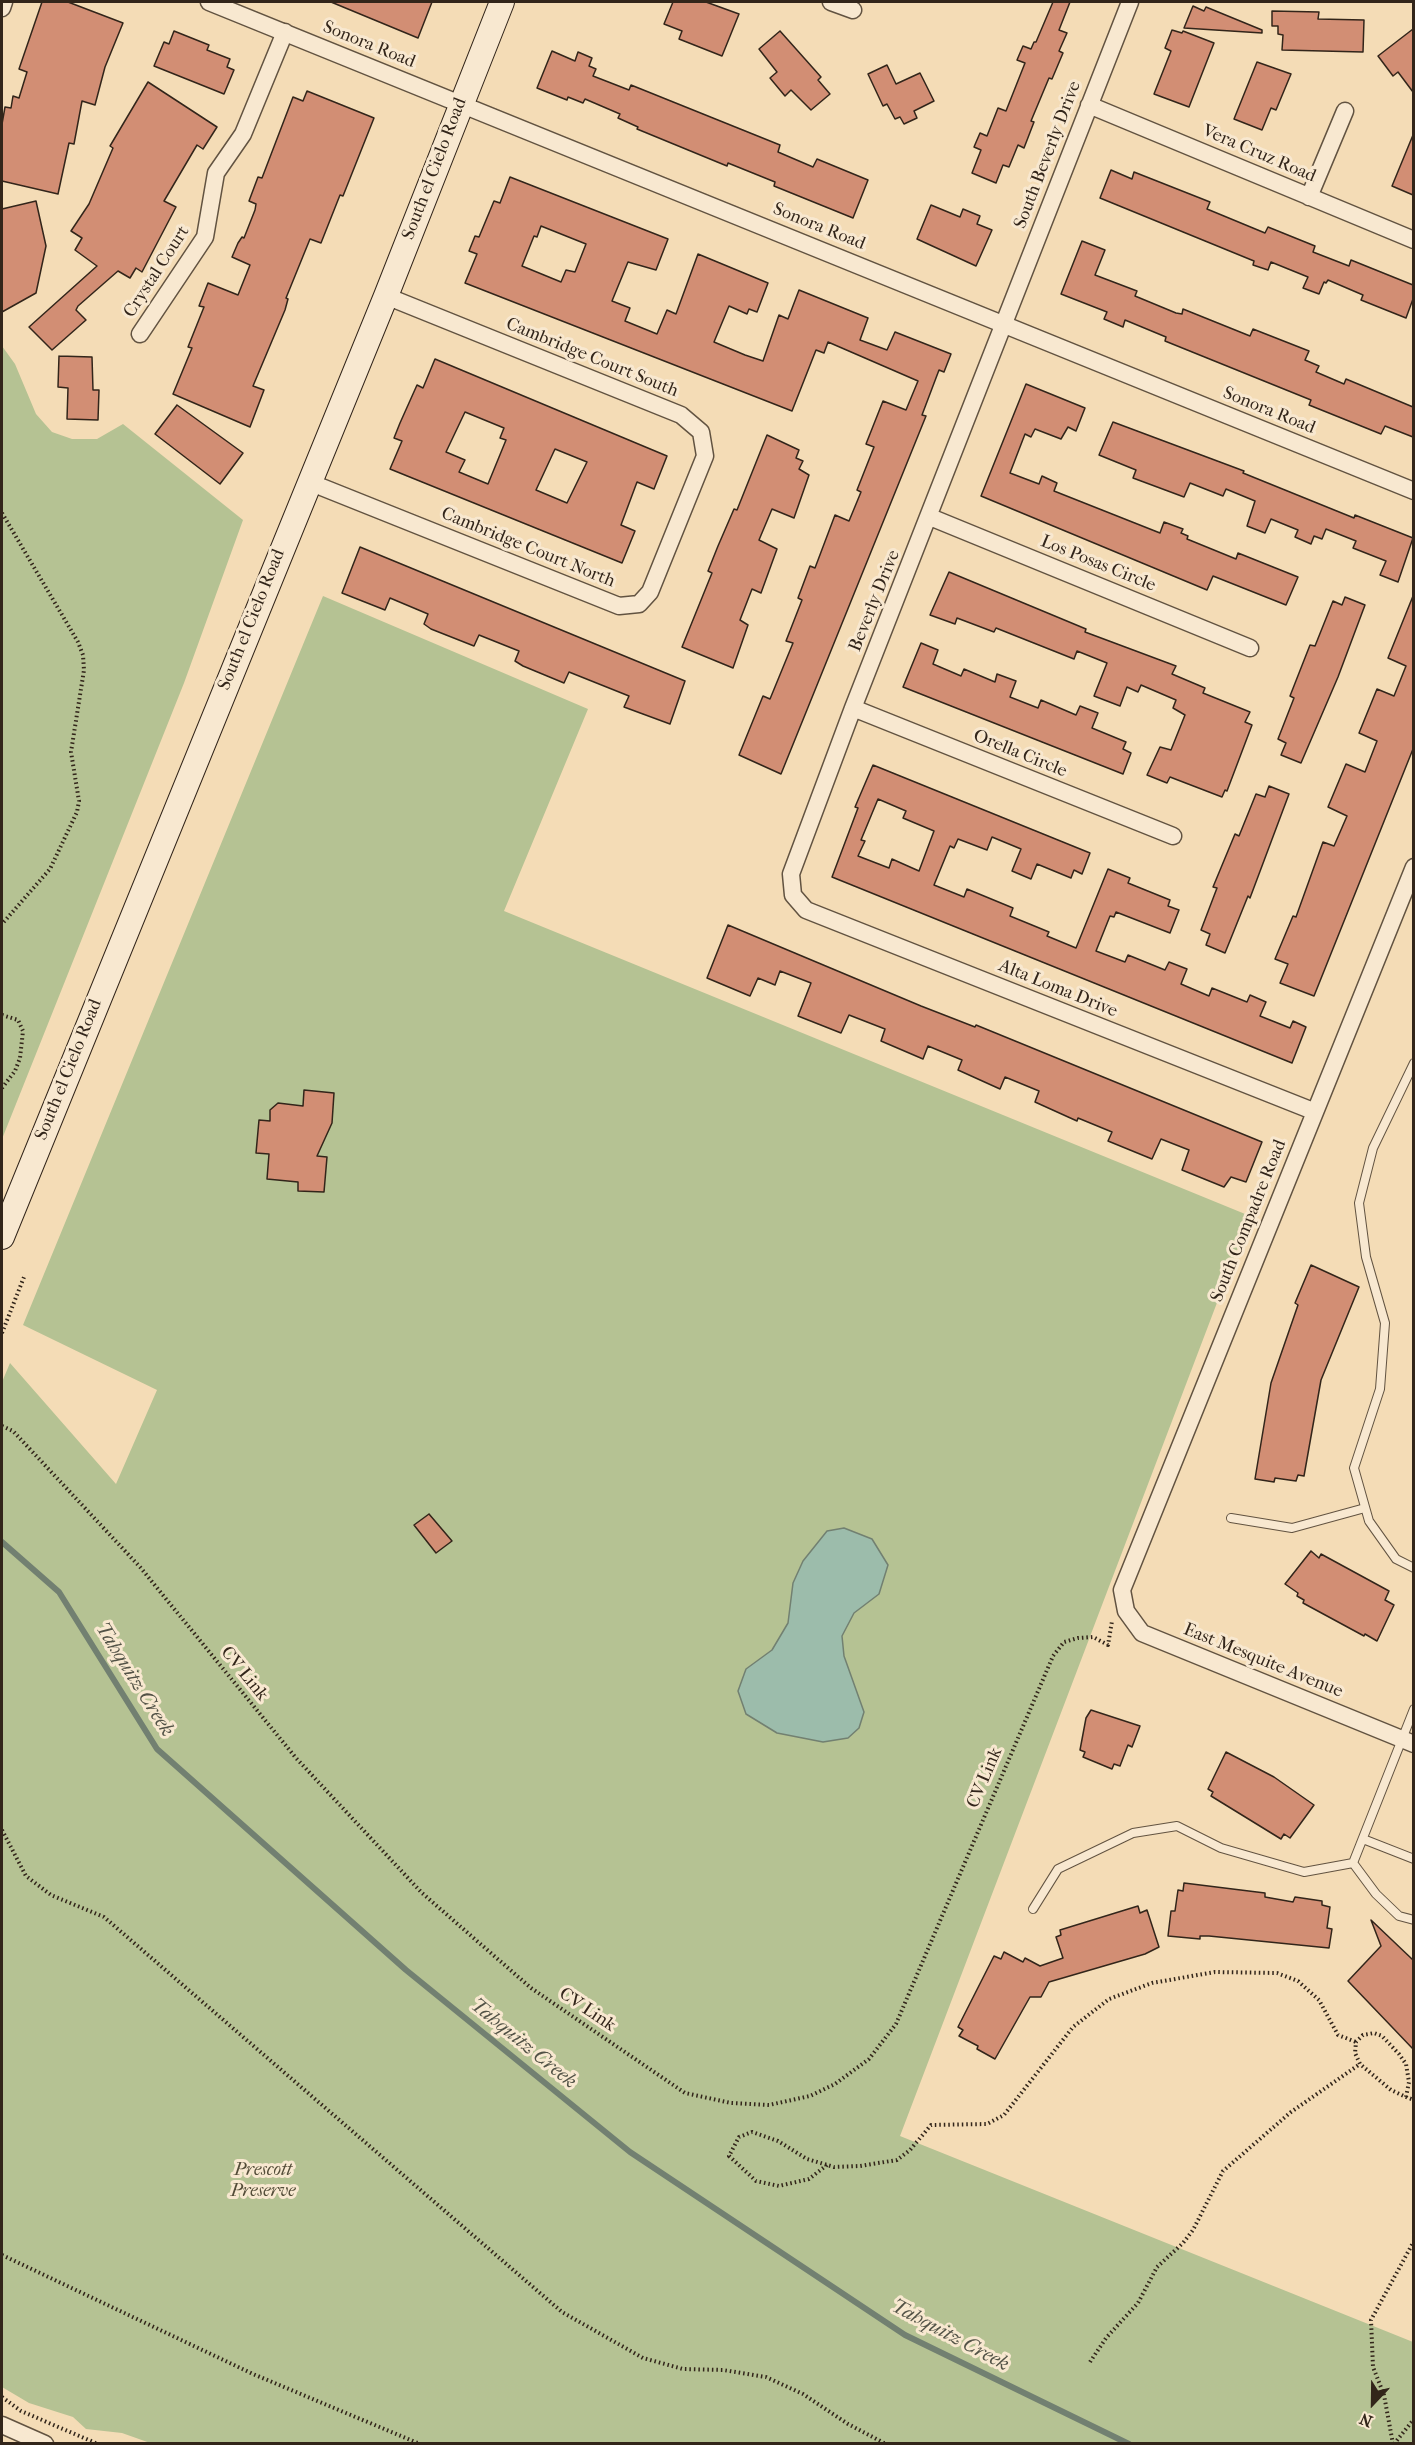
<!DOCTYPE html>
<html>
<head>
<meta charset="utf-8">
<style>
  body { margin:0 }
  #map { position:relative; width:1415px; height:2445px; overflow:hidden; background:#f4dcb6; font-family:"IM FELL French Canon",serif }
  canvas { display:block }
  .frame { position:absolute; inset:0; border:3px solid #32251a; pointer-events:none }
  .north { position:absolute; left:1343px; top:2373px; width:60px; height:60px; -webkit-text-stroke:4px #f8e8d0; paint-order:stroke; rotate:202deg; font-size:16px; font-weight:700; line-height:24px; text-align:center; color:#32251a }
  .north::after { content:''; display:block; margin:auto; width:21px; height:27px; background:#32251a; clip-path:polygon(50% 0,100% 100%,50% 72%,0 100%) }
</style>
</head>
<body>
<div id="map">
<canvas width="1415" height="2445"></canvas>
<div class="frame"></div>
<div class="north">N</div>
</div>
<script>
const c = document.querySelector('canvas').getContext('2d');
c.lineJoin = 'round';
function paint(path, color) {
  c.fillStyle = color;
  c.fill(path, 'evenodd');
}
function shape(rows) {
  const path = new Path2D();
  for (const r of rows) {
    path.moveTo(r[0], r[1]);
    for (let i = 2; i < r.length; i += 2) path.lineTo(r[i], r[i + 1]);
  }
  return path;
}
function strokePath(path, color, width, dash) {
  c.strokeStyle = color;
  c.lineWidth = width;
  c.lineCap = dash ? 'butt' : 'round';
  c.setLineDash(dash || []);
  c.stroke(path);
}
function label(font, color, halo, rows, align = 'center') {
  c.font = font + ' "IM FELL French Canon",serif';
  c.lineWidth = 6;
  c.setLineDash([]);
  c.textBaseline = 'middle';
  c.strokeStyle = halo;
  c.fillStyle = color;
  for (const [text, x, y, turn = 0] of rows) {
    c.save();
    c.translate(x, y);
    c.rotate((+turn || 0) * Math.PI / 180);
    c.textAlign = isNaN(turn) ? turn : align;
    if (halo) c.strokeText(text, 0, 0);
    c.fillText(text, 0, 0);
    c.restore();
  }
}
paint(shape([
  [2,346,15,364,36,414,52,432,72,439,97,439,123,424,243,520,184,683,2,1139],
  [323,596,588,709,504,911,1250,1216,900,2136,1413,2342,1413,2443,153,2444,122,2433,86,2429,73,2417,29,2403,2,2387,2,1382,10,1363,116,1484,157,1390,23,1325]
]), '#b5c293');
const water = shape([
  [844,1528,872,1539,888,1565,879,1594,854,1613,842,1636,844,1656,864,1712,859,1728,848,1738,823,1742,777,1733,746,1714,738,1691,746,1669,772,1650,788,1623,793,1583,803,1561,827,1531,844,1528]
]);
paint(water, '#9cbcab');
strokePath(water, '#728071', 1.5);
strokePath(shape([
  [2,1542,59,1592,157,1749,406,1970,630,2152,905,2335,1129,2444]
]), '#728071', 6);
const building = shape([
  [42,2,68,2,123,23,105,67,95,105,82,101,74,144,69,143,58,194,2,181,2,124,5,107,11,108,13,96,19,98,27,72,19,69,42,2],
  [331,2,432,2,418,38,331,2],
  [673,2,706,2,739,14,722,56,679,39,682,31,664,24,673,2],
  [1053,2,1070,2,1059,30,1067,33,1059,51,1063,53,1052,79,1049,78,1031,121,1034,122,1024,148,1018,145,1009,167,1003,165,996,183,972,173,981,150,974,147,980,133,987,136,998,108,1006,111,1025,63,1017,60,1023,46,1031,49,1034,42,1036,42,1053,2],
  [1193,6,1204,11,1206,7,1262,30,1262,33,1184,28,1193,6],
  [1272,11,1319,12,1318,19,1364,20,1363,52,1282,50,1283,35,1278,34,1278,26,1272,26,1272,11],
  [1413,29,1413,92,1398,72,1393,76,1378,56,1413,29],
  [1172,30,1182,33,1183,31,1214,43,1189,107,1154,94,1171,51,1165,48,1172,30],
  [174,31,209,45,207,50,230,59,227,67,234,70,224,94,154,66,164,42,169,44,174,31],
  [780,31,821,77,818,80,830,94,811,110,791,90,785,96,770,78,777,72,759,49,780,31],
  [552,51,575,61,578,52,592,58,589,66,596,69,593,76,629,90,631,85,780,145,778,152,813,167,817,159,868,180,853,218,774,186,775,182,728,163,727,166,637,129,638,127,618,118,620,114,585,99,583,103,568,97,567,100,537,88,552,51],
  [1257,62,1291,74,1276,110,1271,108,1262,130,1234,119,1257,62],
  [887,65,896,84,920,73,934,101,914,111,917,118,904,124,900,117,895,119,887,104,883,106,868,74,887,65],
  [148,82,217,127,203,149,197,145,164,201,176,207,142,272,136,268,130,278,118,271,78,306,76,310,86,320,52,350,29,327,97,266,75,250,82,238,71,231,89,204,113,148,110,146,148,82],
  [307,91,374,118,343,196,340,195,321,243,310,239,286,298,288,299,285,310,253,386,264,390,250,427,173,394,192,348,188,347,204,307,199,306,208,283,238,295,250,265,232,257,238,243,242,237,244,238,255,210,256,204,249,201,258,177,262,178,293,97,303,101,307,91],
  [1413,135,1413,195,1392,186,1413,135],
  [1111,170,1132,179,1134,172,1210,202,1207,209,1265,233,1268,227,1315,246,1313,252,1349,266,1351,260,1413,285,1413,299,1406,318,1361,300,1363,295,1328,280,1326,283,1324,282,1319,294,1303,288,1308,277,1271,262,1268,270,1253,265,1254,261,1100,198,1111,170],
  [510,177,668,239,656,270,628,262,612,301,630,308,625,321,657,334,667,310,676,314,698,254,768,283,757,312,749,309,747,314,729,306,714,342,745,355,763,361,779,315,788,319,799,290,868,318,860,340,887,350,895,332,951,354,944,372,939,370,922,415,926,416,781,774,739,755,763,696,770,699,793,643,786,641,802,600,798,598,810,566,815,568,835,515,849,521,861,492,857,490,874,447,866,444,883,401,906,410,918,381,828,342,824,353,816,350,792,411,465,283,477,254,469,251,475,236,479,237,494,201,500,203,510,177],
  [541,226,586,244,575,272,566,270,561,282,522,266,534,236,537,237,541,226],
  [36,201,46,246,36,293,2,312,2,209,36,201],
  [931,205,960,217,963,209,980,216,977,224,992,230,976,266,917,239,931,205],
  [1082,241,1105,250,1095,275,1137,291,1135,296,1176,313,1182,314,1183,309,1250,336,1253,329,1309,351,1305,360,1319,366,1316,372,1344,384,1346,379,1413,407,1413,437,1385,426,1381,434,1309,405,1311,400,1165,341,1166,337,1125,320,1123,327,1104,319,1107,312,1061,294,1082,241],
  [59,356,92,357,93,390,99,390,98,420,67,419,68,388,58,387,59,356],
  [435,359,667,456,654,489,637,482,621,525,635,531,622,563,390,469,402,441,394,438,400,423,417,385,423,388,435,359],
  [465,412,504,428,500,438,506,440,488,484,459,472,465,460,446,452,465,412],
  [555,449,587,462,567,503,536,490,555,449],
  [1026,384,1085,408,1076,431,1068,427,1061,439,1035,429,1031,437,1025,434,1010,473,1039,484,1042,476,1057,483,1054,491,1160,533,1164,522,1183,529,1181,533,1188,536,1187,539,1236,559,1238,553,1298,577,1286,605,1213,576,1207,590,981,496,1026,384],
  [177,405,243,453,220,484,155,434,177,405],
  [1113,422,1244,471,1243,473,1354,518,1355,515,1413,538,1398,582,1380,575,1386,561,1353,548,1356,541,1326,529,1322,539,1314,536,1311,544,1295,537,1298,530,1271,519,1265,533,1247,526,1255,501,1226,489,1223,496,1190,483,1184,497,1133,478,1136,470,1099,455,1113,422],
  [767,435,799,450,796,458,803,461,799,469,809,475,794,518,772,509,759,540,777,549,761,593,752,589,740,620,748,625,733,668,682,647,712,573,708,571,718,546,734,509,737,510,767,435],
  [360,547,685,681,670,724,624,707,629,696,569,672,564,683,523,666,515,661,519,651,479,635,474,646,431,629,424,624,428,614,390,598,385,610,342,593,360,547],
  [949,572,1086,629,1085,632,1176,666,1172,674,1205,688,1203,693,1250,712,1245,722,1252,725,1227,791,1225,790,1222,797,1170,777,1167,783,1147,775,1160,747,1171,750,1185,715,1173,708,1176,700,1141,685,1138,692,1127,687,1120,706,1094,696,1107,663,1077,651,1074,659,996,628,994,632,957,618,955,624,930,615,949,572],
  [1413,596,1413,749,1314,996,1280,983,1288,964,1275,959,1293,916,1296,917,1323,842,1334,846,1347,816,1328,807,1346,764,1365,772,1377,741,1359,733,1377,689,1394,696,1406,666,1388,658,1413,596],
  [1345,597,1365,605,1338,677,1301,763,1281,755,1286,743,1278,739,1294,698,1290,696,1310,645,1315,646,1333,601,1342,605,1345,597],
  [921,643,938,650,933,664,961,676,964,669,995,682,997,674,1016,681,1010,697,1038,708,1041,700,1076,715,1080,706,1098,713,1092,728,1126,742,1123,749,1131,753,1123,774,903,687,921,643],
  [873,765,1090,853,1082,874,1074,870,1071,878,1037,864,1031,879,1012,871,1021,849,992,837,987,850,958,839,954,848,950,846,934,885,964,897,967,889,1013,908,1010,916,1049,932,1047,936,1076,948,1108,869,1130,878,1128,883,1170,900,1168,906,1179,910,1170,933,1116,912,1114,917,1110,916,1096,951,1125,962,1128,955,1165,970,1169,962,1187,969,1181,984,1209,996,1212,988,1247,1002,1250,995,1266,1002,1260,1016,1290,1028,1293,1021,1306,1027,1292,1063,832,877,858,808,855,807,873,765],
  [878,799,906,811,903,818,934,831,919,871,892,859,889,868,858,856,865,841,861,840,878,799],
  [1269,786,1289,794,1250,898,1248,896,1225,953,1206,945,1210,934,1201,930,1217,888,1213,887,1235,834,1239,836,1256,794,1265,797,1269,786],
  [728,925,921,1006,975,1027,976,1025,1262,1142,1246,1182,1231,1177,1224,1187,1182,1170,1189,1150,1161,1139,1152,1159,1108,1141,1112,1132,1078,1118,1077,1121,1035,1102,1039,1091,1005,1077,1000,1089,958,1070,962,1060,928,1046,923,1059,881,1041,885,1029,849,1015,841,1033,798,1016,811,983,780,971,775,985,758,978,750,996,707,978,728,925],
  [304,1090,334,1093,332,1123,317,1156,327,1157,324,1192,298,1191,298,1182,267,1179,269,1154,256,1153,259,1120,270,1121,270,1110,278,1103,303,1106,304,1090],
  [1311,1265,1359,1287,1321,1380,1304,1476,1298,1475,1296,1481,1275,1478,1274,1482,1255,1479,1271,1383,1298,1305,1295,1303,1311,1265],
  [429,1514,452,1541,436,1553,414,1525,429,1514],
  [1311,1551,1319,1558,1321,1554,1389,1591,1385,1600,1394,1605,1377,1641,1365,1634,1364,1636,1303,1603,1304,1600,1297,1596,1298,1593,1285,1584,1311,1551],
  [1091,1710,1140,1726,1132,1747,1128,1745,1120,1766,1114,1764,1112,1769,1083,1757,1085,1752,1080,1750,1086,1718,1091,1710],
  [1226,1752,1274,1777,1314,1805,1290,1838,1284,1834,1281,1839,1211,1796,1213,1792,1208,1789,1226,1752],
  [1184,1883,1265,1893,1265,1897,1293,1902,1295,1897,1322,1901,1322,1905,1330,1907,1327,1928,1332,1929,1329,1948,1209,1936,1200,1936,1200,1939,1168,1936,1171,1911,1175,1911,1178,1890,1183,1891,1184,1883],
  [1138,1906,1140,1913,1147,1910,1159,1947,1145,1954,1049,1982,1041,1997,1030,1997,995,2059,977,2049,978,2046,959,2036,963,2030,958,2027,994,1956,1001,1959,1004,1952,1023,1962,1025,1958,1040,1966,1063,1958,1056,1937,1061,1935,1060,1930,1138,1906],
  [1371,1920,1413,1960,1413,2049,1348,1981,1381,1946,1371,1920]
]);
paint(building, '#d28e74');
strokePath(building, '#32251a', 1.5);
const lane = shape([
  [1414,1063,1373,1148,1359,1203,1366,1257,1385,1323,1380,1389,1354,1468,1369,1521,1396,1559,1414,1568],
  [1231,1518,1292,1528,1365,1508],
  [1363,1839,1414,1859],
  [1353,1863,1376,1894,1399,1916,1414,1920],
  [1033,1909,1058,1869,1133,1833,1177,1826,1221,1848,1304,1872,1353,1863,1414,1709]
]);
const street = shape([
  [209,2,1414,491],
  [831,2,853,10],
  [1130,2,853,708,791,874,793,895,806,910,1313,1111],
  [2,8,4,2],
  [1089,105,1414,240],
  [1309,197,1345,111],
  [140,334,205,237,216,173,243,134,285,32],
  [309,482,619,606,639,604,650,592,705,456,701,432,681,415,386,296],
  [930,517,1250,648],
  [853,708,1173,836],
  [1414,867,1122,1590,1126,1611,1142,1633,1414,1744],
  [2,2425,45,2444]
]);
const secondary = shape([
  [2,1237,386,296,502,2]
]);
strokePath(lane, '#625341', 10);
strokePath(street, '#625341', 19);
strokePath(secondary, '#32251a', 26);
strokePath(shape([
  [2,513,78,642,83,655,84,670,71,752,79,801,77,812,50,869,2,924],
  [2,1015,18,1020,23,1031,20,1058,15,1071,2,1088],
  [2,1333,24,1277],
  [2,1426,13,1431,140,1567,296,1758,422,1893,531,1988,685,2093,731,2103,769,2105,810,2096,835,2084,869,2059,896,2024,1053,1656,1064,1642,1078,1638,1093,1637,1108,1645,1112,1621],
  [2,1830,26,1876,51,1895,104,1917,562,2312,643,2358,683,2369,723,2370,766,2377,803,2394,848,2424,886,2444],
  [1406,2097,1409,2082,1406,2064,1399,2054,1382,2036,1374,2033,1363,2035,1356,2042,1355,2053,1360,2064,1391,2090,1406,2097,1414,2100],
  [827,2165,809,2179,779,2186,756,2181,729,2156,739,2137,752,2132,778,2141,807,2159,834,2167,860,2166,897,2160,910,2150,931,2125,987,2124,1004,2115,1073,2027,1109,1999,1152,1983,1215,1972,1277,1973,1298,1981,1319,2000,1338,2035,1356,2042],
  [2,2255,253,2374,420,2444],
  [1090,2362,1106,2338,1138,2303,1157,2267,1183,2243,1193,2230,1223,2171,1291,2112,1360,2064],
  [2,2397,21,2411,98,2444],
  [1393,2444,1384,2395,1373,2367,1371,2320,1414,2241],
  [1394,2444,1414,2419]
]), '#32251a', 4, [1.5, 3]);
strokePath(lane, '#f8e8d0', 8);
strokePath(street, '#f8e8d0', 16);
strokePath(secondary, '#f8e8d0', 24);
label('18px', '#32251a', '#f8e8d0', [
  ["Sonora Road",369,45,22],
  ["Vera Cruz Road",1259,154,23],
  ["South Beverly Drive",1048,155,-69],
  ["South el Cielo Road",435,169,-69],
  ["Sonora Road",819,227,22],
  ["Crystal Court",157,272,-57],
  ["Cambridge Court South",592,358,22],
  ["Sonora Road",1269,411,22],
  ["Cambridge Court North",528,548,22],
  ["Los Posas Circle",1098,564,22],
  ["Beverly Drive",875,601,-68],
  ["South el Cielo Road",252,620,-68],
  ["Orella Circle",1020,754,22],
  ["Alta Loma Drive",1058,989,22],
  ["South el Cielo Road",69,1070,-68],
  ["South Compadre Road",1249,1221,-68],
  ["East Mesquite Avenue",1263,1661,22],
  ["CV Link",244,1674,51],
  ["CV Link",985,1778,-67],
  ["CV Link",587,2010,34]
]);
label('italic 18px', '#534c38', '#f8e8d0', [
  ["Prescott",263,2171],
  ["Preserve",263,2192]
]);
label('italic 20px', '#525246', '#f8e8d0', [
  ["Tahquitz Creek",134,1680,58],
  ["Tahquitz Creek",523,2044,39],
  ["Tahquitz Creek",950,2336,28]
]);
</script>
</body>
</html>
